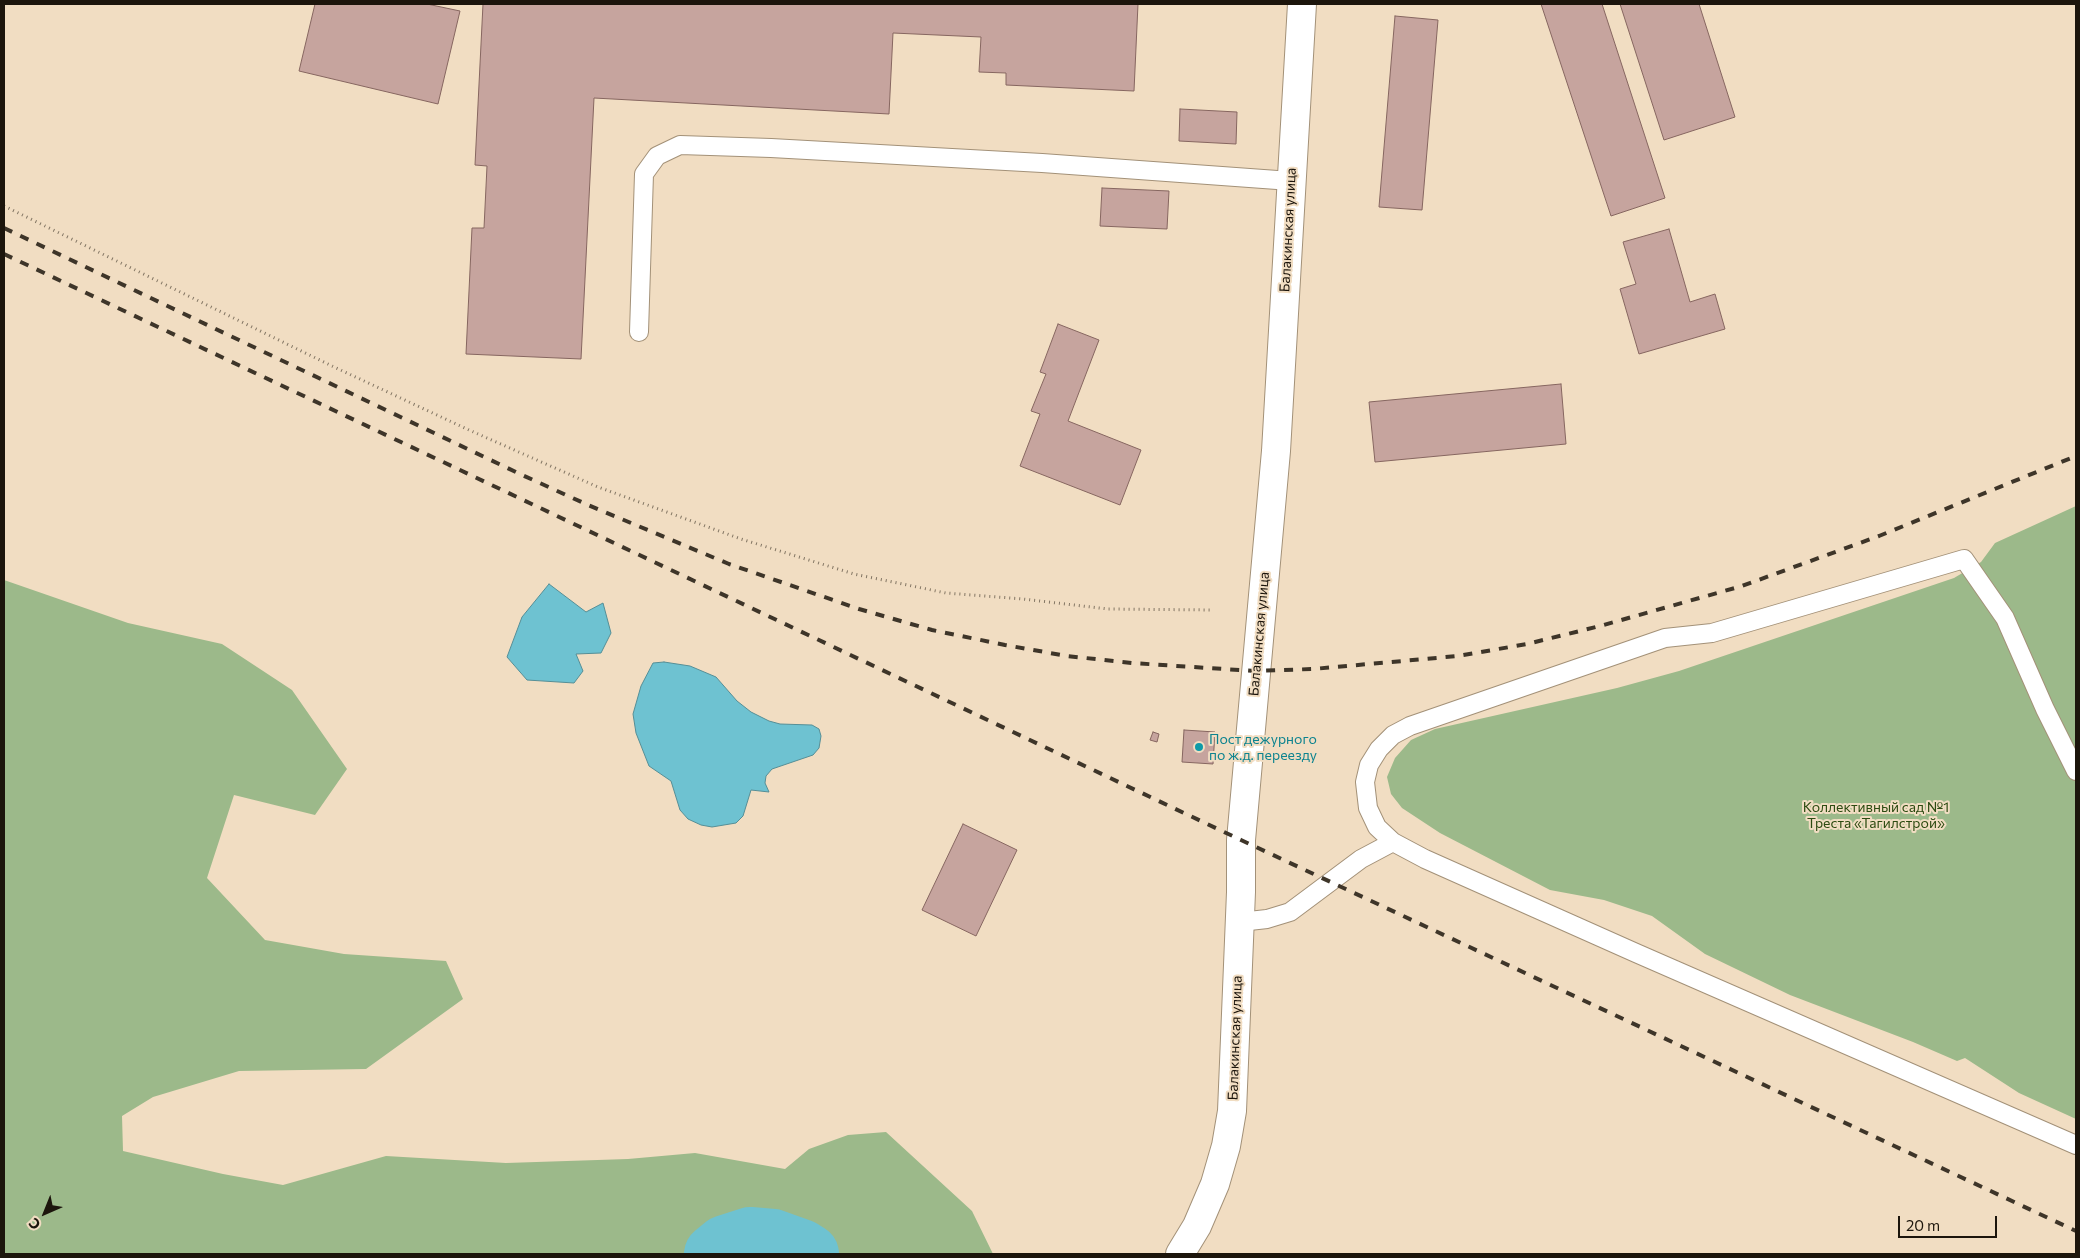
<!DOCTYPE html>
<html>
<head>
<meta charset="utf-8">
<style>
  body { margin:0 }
  #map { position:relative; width:2080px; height:1258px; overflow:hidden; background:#f1ddc2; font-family:Commissioner,sans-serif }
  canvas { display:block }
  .frame { position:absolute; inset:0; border:5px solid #1c150c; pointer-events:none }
  .north { position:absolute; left:20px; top:1188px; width:50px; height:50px; -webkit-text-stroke:4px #f1ddc2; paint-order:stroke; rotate:224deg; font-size:14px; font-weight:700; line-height:20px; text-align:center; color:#1c150c }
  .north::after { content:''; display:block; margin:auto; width:18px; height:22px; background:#1c150c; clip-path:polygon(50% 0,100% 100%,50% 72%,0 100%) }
  .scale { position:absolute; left:1898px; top:1216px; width:99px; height:22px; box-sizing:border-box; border:2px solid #1c150c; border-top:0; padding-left:6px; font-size:15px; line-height:18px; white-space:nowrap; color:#1c150c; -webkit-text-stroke:4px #f1ddc2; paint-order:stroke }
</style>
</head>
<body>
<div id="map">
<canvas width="2080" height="1258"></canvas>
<div class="frame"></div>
<div class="north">С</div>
<div class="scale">20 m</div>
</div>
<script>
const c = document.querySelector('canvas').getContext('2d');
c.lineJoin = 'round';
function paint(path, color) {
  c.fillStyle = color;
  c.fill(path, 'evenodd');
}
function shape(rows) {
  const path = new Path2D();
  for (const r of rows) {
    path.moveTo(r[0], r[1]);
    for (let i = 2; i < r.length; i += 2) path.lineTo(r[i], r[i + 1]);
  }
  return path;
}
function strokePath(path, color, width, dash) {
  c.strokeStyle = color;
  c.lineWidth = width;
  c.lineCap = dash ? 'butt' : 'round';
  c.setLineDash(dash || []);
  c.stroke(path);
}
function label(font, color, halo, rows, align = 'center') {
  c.font = font + ' Commissioner,sans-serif';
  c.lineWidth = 4;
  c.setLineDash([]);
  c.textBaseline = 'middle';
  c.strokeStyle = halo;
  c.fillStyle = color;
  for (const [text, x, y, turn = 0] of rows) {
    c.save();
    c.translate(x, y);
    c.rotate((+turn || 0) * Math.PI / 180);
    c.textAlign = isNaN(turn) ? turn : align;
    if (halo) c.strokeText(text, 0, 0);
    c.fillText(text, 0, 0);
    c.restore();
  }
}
paint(shape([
  [2076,506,2076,1119,2019,1093,1965,1058,1957,1061,1913,1042,1790,995,1705,954,1652,916,1604,900,1550,890,1440,833,1402,808,1391,794,1387,777,1395,758,1411,740,1435,729,1617,688,1679,671,1954,578,1981,562,1995,543],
  [4,580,128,623,222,644,292,690,347,769,315,815,234,795,207,878,265,940,344,954,446,961,463,999,366,1069,239,1071,153,1097,122,1116,123,1151,223,1174,283,1185,386,1156,506,1163,628,1159,695,1153,785,1169,809,1149,848,1135,886,1132,972,1211,993,1254,4,1254]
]), '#9cb98a');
const water = shape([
  [549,584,586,612,603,603,611,633,601,653,576,654,583,671,574,683,527,680,507,657,522,617,549,584],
  [664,662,690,666,716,677,737,701,751,712,769,721,780,724,812,725,819,729,821,736,819,748,813,755,772,769,766,776,765,783,769,792,751,790,743,816,736,823,712,827,701,825,688,819,680,810,671,781,649,766,636,733,633,714,641,686,653,663,664,662]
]);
paint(water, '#6ec2d1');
strokePath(water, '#558e96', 1);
strokePath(shape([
  [714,1254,725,1245,750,1237,773,1239,801,1249,809,1254]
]), '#6ec2d1', 60);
const building = shape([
  [315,4,427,4,460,11,438,104,299,71,315,4],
  [483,4,1138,4,1134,91,1006,85,1006,73,979,72,981,37,893,33,889,114,594,98,581,359,466,354,472,228,484,228,487,166,475,165,483,4],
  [1541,4,1602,4,1665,198,1611,216,1541,4],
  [1620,4,1699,4,1735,117,1664,140,1620,4],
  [1395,16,1438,20,1422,210,1379,207,1395,16],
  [1180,109,1237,112,1236,144,1179,141,1180,109],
  [1102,188,1169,191,1167,229,1100,226,1102,188],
  [1669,229,1690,302,1715,294,1725,329,1639,354,1620,289,1636,284,1623,242,1669,229],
  [1058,324,1099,340,1068,421,1141,450,1120,505,1020,466,1040,414,1031,411,1046,374,1040,372,1058,324],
  [1561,384,1566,444,1375,462,1369,402,1561,384],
  [1184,730,1215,732,1213,764,1182,762,1184,730],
  [1153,732,1159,734,1157,742,1150,740,1153,732],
  [963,824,1017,850,976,936,922,910,963,824]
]);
paint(building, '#c6a49e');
strokePath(building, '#866660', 1);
const lane = shape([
  [639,332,644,174,657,156,680,145,771,148,1042,163,1291,181],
  [1393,842,1377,827,1368,808,1365,782,1369,765,1379,749,1393,735,1410,726,1665,638,1712,633,1964,559,2005,618,2045,709,2076,771],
  [1240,922,1267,919,1290,912,1361,859,1393,842,1425,859,1636,953,2076,1145]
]);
const secondary = shape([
  [1180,1254,1197,1226,1215,1184,1226,1146,1232,1111,1241,892,1241,840,1276,451,1302,4]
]);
strokePath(lane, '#a39178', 20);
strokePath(secondary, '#a39178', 30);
strokePath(shape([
  [4,206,332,366,469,430,598,487,741,539,854,574,946,593,1023,599,1108,609,1213,610]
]), '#827563', 3, [1, 4]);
strokePath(lane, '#fff', 18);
strokePath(secondary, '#fff', 28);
strokePath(shape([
  [4,228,520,474,588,505,729,564,859,609,932,630,1005,645,1067,656,1132,663,1255,671,1313,669,1458,656,1527,644,1600,626,1742,586,1879,536,2076,456],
  [4,254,1241,840,2076,1231]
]), '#3e3529', 4, [9, 9]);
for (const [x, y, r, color] of [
  [1199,747,5,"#0f9aa8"]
]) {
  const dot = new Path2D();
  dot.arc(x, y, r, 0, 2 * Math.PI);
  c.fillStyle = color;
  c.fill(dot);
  strokePath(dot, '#f1ddc2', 2);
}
label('14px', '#1c150c', '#f1ddc2', [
  ["Балакинская улица",1288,230,-87],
  ["Балакинская улица",1259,634,-85],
  ["Балакинская улица",1235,1038,-88]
]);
label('14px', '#0d838f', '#f1ddc2', [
  ["Пост дежурного",1209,739],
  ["по ж.д. переезду",1209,755]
], 'left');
label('14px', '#2c4b11', '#f1ddc2', [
  ["Коллективный сад №1",1876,807],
  ["Треста «Тагилстрой»",1876,823]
]);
</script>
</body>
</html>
